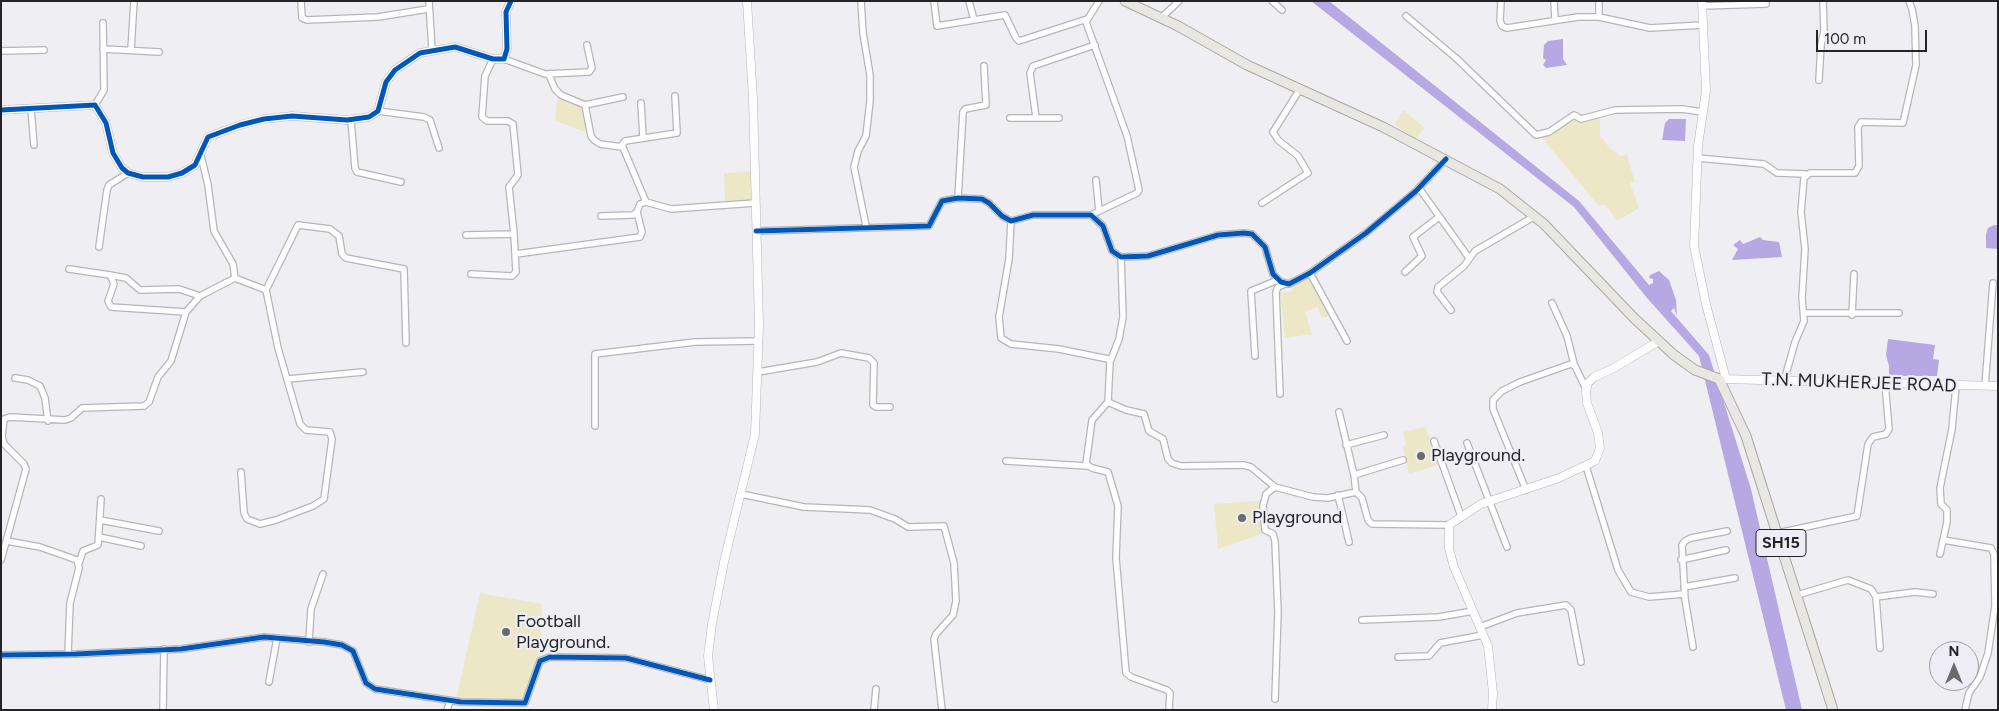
<!DOCTYPE html>
<html>
<head>
<meta charset="utf-8">
<style>
  body { margin:0 }
  #map { position:relative; width:1999px; height:711px; overflow:hidden; background:#efeff3; font-family:Figtree,sans-serif }
  canvas { display:block }
  .frame { position:absolute; inset:0; border:2px solid #242427; pointer-events:none }
  .north { position:absolute; left:1929px; top:641px; width:50px; height:50px; box-sizing:border-box; background:#eeedf5; border:1px solid #9d9da3; border-radius:50%; rotate:0deg; font-size:14px; font-weight:700; line-height:20px; text-align:center; color:#242427 }
  .north::after { content:''; display:block; margin:auto; width:18px; height:22px; background:#6b6b6e; clip-path:polygon(50% 0,100% 100%,50% 72%,0 100%) }
  .scale { position:absolute; left:1816px; top:30px; width:111px; height:22px; box-sizing:border-box; border:2px solid #242427; border-top:0; padding-left:6px; font-size:15px; line-height:18px; white-space:nowrap; color:#242427; -webkit-text-stroke:4px #eeedf5; paint-order:stroke }
</style>
</head>
<body>
<div id="map">
<canvas width="1999" height="711"></canvas>
<div class="frame"></div>
<div class="north">N</div>
<div class="scale">100 m</div>
</div>
<script>
const c = document.querySelector('canvas').getContext('2d');
c.lineJoin = 'round';
function paint(path, color) {
  c.fillStyle = color;
  c.fill(path, 'evenodd');
}
function shape(rows) {
  const path = new Path2D();
  for (const r of rows) {
    path.moveTo(r[0], r[1]);
    for (let i = 2; i < r.length; i += 2) path.lineTo(r[i], r[i + 1]);
  }
  return path;
}
function strokePath(path, color, width, dash) {
  c.strokeStyle = color;
  c.lineWidth = width;
  c.lineCap = dash ? 'butt' : 'round';
  c.setLineDash(dash || []);
  c.stroke(path);
}
function label(font, color, halo, rows, align = 'center') {
  c.font = font + ' Figtree,sans-serif';
  c.lineWidth = 4.5;
  c.setLineDash([]);
  c.textBaseline = 'middle';
  c.strokeStyle = halo;
  c.fillStyle = color;
  for (const [text, x, y, turn = 0] of rows) {
    c.save();
    c.translate(x, y);
    c.rotate((+turn || 0) * Math.PI / 180);
    c.textAlign = isNaN(turn) ? turn : align;
    if (halo) c.strokeText(text, 0, 0);
    c.fillText(text, 0, 0);
    c.restore();
  }
}
paint(shape([
  [558,90,590,102,588,133,555,121],
  [1403,110,1425,128,1414,140,1403,135,1404,131,1394,124],
  [1574,115,1581,119,1600,115,1600,135,1610,149,1619,154,1618,156,1627,155,1635,182,1630,183,1639,208,1624,217,1617,220,1606,205,1598,205,1539,134,1549,132],
  [755,171,755,203,725,204,724,173],
  [1311,274,1334,314,1322,318,1317,307,1305,312,1312,334,1285,338,1280,293,1292,291,1291,285,1294,286],
  [1425,427,1441,464,1409,474,1403,447,1406,444,1403,432],
  [1267,500,1270,531,1218,549,1214,504],
  [480,593,542,604,540,659,525,703,456,700]
]), '#ebe7c7');
paint(shape([
  [1311,1,1329,1,1579,201,1649,285,1653,283,1653,279,1649,278,1650,275,1659,271,1669,280,1676,300,1677,316,1674,308,1671,311,1709,355,1751,489,1802,710,1786,710,1699,356,1647,298,1574,207],
  [1563,39,1563,59,1567,65,1546,68,1543,65,1546,60,1543,58,1544,45,1548,41],
  [1669,119,1686,119,1685,141,1662,140,1665,123],
  [1994,225,1998,225,1998,249,1986,248,1986,234,1988,228],
  [1760,237,1763,240,1779,242,1782,257,1732,260,1738,249,1733,245,1740,240,1743,244],
  [1888,339,1935,345,1933,359,1939,360,1937,376,1889,376,1889,366,1886,355]
]), '#b6a8e2');
const street = shape([
  [301,1,302,18,307,20,378,17,428,9],
  [429,1,432,50],
  [861,1,863,33,870,75,870,101,866,136,858,151,854,167,866,226],
  [934,1,937,26,1005,15,1016,38,1019,41,1087,19],
  [969,1,974,20],
  [1272,1,1282,10],
  [1501,1,1500,21,1502,26,1507,28,1578,17,1599,17,1650,28,1703,25],
  [1554,1,1555,20],
  [1599,1,1599,17],
  [1702,6,1766,4],
  [1406,16,1456,58,1536,135,1549,132,1574,115,1581,119,1615,110,1682,109,1702,112],
  [1161,18,1179,1],
  [103,49,159,52],
  [131,50,134,1],
  [1,51,44,50],
  [504,59,545,74,589,72,592,68,587,45],
  [549,75,555,89,561,95,585,105,591,136,594,140,600,144,622,147],
  [1819,80,1821,45,1824,31,1823,1],
  [641,103,643,138],
  [95,105,104,90,103,23],
  [585,105,623,97],
  [31,109,34,145],
  [378,111,424,117,430,120,439,148],
  [1010,118,1059,118],
  [1036,118,1030,73,1033,66,1095,45],
  [351,120,355,168,357,172,401,182],
  [1697,158,1764,164,1777,173,1806,174],
  [1096,180,1099,211],
  [1419,188,1469,258],
  [958,198,963,112,965,109,986,105,984,66],
  [646,202,622,145,625,141,677,133,675,96],
  [1262,203,1308,173,1298,156,1278,140,1273,132,1300,89],
  [1091,215,1137,193,1139,190,1127,136,1086,22,1099,1],
  [601,216,633,215,637,212,640,204,646,202,671,209,755,203],
  [1011,221,1009,259,999,317,1001,338,1011,344,1059,349,1108,359,1110,362,1108,402,1092,420,1086,464,1092,468,1108,472,1118,506,1116,558,1126,673,1131,677,1167,690,1170,693,1169,710],
  [756,231,929,226,942,201,958,198,982,199,989,203,1002,216,1011,221,1033,215,1091,215,1103,226,1112,251,1121,257,1148,256,1218,235,1244,233,1252,234,1265,247,1273,274,1281,282,1289,284,1310,273,1366,233,1416,191,1446,159],
  [466,235,514,234],
  [99,247,107,190,109,185,128,173],
  [516,254,640,237,642,232,637,212],
  [69,269,110,275,114,284,108,301,111,307,186,312,200,296,235,278,233,264,214,231,208,185,201,156],
  [1405,272,1422,256,1413,237,1439,217],
  [1310,273,1347,341],
  [471,274,512,276,516,272,514,234,509,187,518,175,513,124,508,121,487,121,482,117,485,76,493,59],
  [110,275,126,278,140,290,179,289,200,296],
  [235,278,266,290,278,348,300,424,306,430,330,432,332,439,324,499,313,506,276,520,260,524,247,519,244,513,241,472],
  [266,290,298,225,330,229,339,236,342,254,346,258,404,269,406,343],
  [1552,303,1567,336,1574,364],
  [1451,310,1437,292,1438,287,1464,266,1475,251,1535,216],
  [1804,313,1899,313],
  [1852,315,1854,274],
  [1255,356,1251,291,1278,280],
  [1110,362,1119,339,1123,317,1121,257],
  [758,372,817,362,841,353,869,358,874,363,873,405,876,407,890,407],
  [15,378,28,380,40,386,45,398,48,421],
  [288,379,363,372],
  [1784,381,1795,342,1804,321,1802,298,1805,249,1801,212,1804,178,1810,173,1855,173,1859,166,1858,127,1861,122,1903,123,1916,65,1915,26,1912,9,1909,1],
  [1985,386,1993,283],
  [1280,394,1276,292,1278,287,1285,284],
  [1108,402,1126,410,1144,414,1149,431,1163,439,1168,459,1172,463,1181,466,1243,465,1251,467,1275,487,1313,497,1328,498,1356,492,1362,498,1368,520,1372,524,1449,525],
  [1339,412,1354,475],
  [595,426,595,354,695,342,759,341],
  [1434,441,1461,516],
  [1467,443,1507,547],
  [1346,445,1384,435],
  [1006,461,1087,466],
  [1586,466,1618,570,1631,592,1649,597,1684,594],
  [1526,490,1493,409,1493,400,1502,391,1520,382,1571,364,1575,366,1586,389],
  [1356,492,1354,475,1403,460],
  [741,494,804,507,870,510,895,519,908,527,944,526,954,563,956,601,953,615,936,634,934,639,942,710],
  [1338,495,1349,542],
  [100,520,159,531],
  [1778,533,1857,516,1868,444,1873,437,1886,434,1889,429,1885,383],
  [99,537,141,546],
  [1943,540,1991,548,1994,554,1995,606,1988,653,1980,677,1969,693,1965,710],
  [7,541,40,547,77,560,79,568,70,603,68,654],
  [1940,554,1947,522,1947,510,1941,504,1940,488,1952,429,1956,386],
  [1,560,26,469,24,464,4,444,2,437,4,419,10,417,65,420,71,418,82,408,144,406,149,402,158,377,171,361,186,312],
  [1681,560,1726,550],
  [79,563,83,551,98,545,101,499],
  [1684,587,1735,578],
  [1797,595,1848,580,1871,589,1876,597,1880,648],
  [1876,597,1915,592,1933,594],
  [1362,620,1439,617,1473,611],
  [1480,627,1517,613,1566,605,1571,610,1581,662],
  [309,642,311,609,323,574],
  [1693,647,1685,599,1682,545,1685,541,1691,538,1727,531],
  [1,655,76,654,181,649,264,637,324,642,342,645,353,651,366,683,375,689,461,702,525,703,540,661,550,657,626,658,710,680],
  [1398,657,1429,656,1440,643,1483,635],
  [269,682,277,638],
  [1275,699,1278,612,1275,541,1273,534,1265,530,1263,506,1266,494,1275,487],
  [163,710,164,649],
  [447,710,450,701],
  [874,710,876,689]
]);
const secondary = shape([
  [1702,1,1706,91,1698,146,1694,246,1706,304,1726,379],
  [1,110,95,105,106,123,113,153,122,168,128,173,143,177,168,177,182,173,195,165,208,137,240,125,264,119,292,116,347,120,369,117,378,111,386,82,395,70,420,53,455,47,493,59,504,59,507,49,506,12,511,1],
  [1722,379,1998,386],
  [714,710,708,656,712,624,724,562,755,434,759,325,753,99,747,1],
  [1492,710,1493,693,1488,646,1454,567,1449,549,1449,525,1481,504,1559,478,1595,461,1600,448,1598,433,1587,403,1586,391,1588,383,1594,377,1612,369,1659,341]
]);
const primary = shape([
  [1125,1,1178,26,1247,65,1383,127,1500,189,1544,224,1634,318,1674,355,1695,370,1719,379,1746,436,1833,710]
]);
strokePath(street, '#b6b6b9', 8);
strokePath(secondary, '#b6b6b9', 9);
strokePath(primary, '#a9a9a2', 11);
strokePath(street, '#fdfdfd', 5.5);
strokePath(secondary, '#fdfdfd', 8);
strokePath(primary, '#e8e7e3', 9);
strokePath(shape([
  [1,110,95,105,106,123,113,153,122,168,128,173,143,177,168,177,182,173,195,165,208,137,240,125,264,119,292,116,347,120,369,117,378,111,386,82,395,70,420,53,455,47,493,59,504,59,507,49,506,12,511,1],
  [756,231,929,226,942,201,958,198,982,199,989,203,1002,216,1011,221,1033,215,1091,215,1103,226,1112,251,1121,257,1148,256,1218,235,1244,233,1252,234,1265,247,1273,274,1281,282,1289,284,1310,273,1366,233,1416,191,1446,159],
  [1,655,76,654,181,649,264,637,324,642,342,645,353,651,366,683,375,689,461,702,525,703,540,661,550,657,626,658,710,680]
]), '#0057b8', 5);
for (const [x, y, r, color] of [
  [1421,456,5,"#6b6b6e"],
  [1242,518,5,"#6b6b6e"],
  [506,632,5,"#6b6b6e"]
]) {
  const dot = new Path2D();
  dot.arc(x, y, r, 0, 2 * Math.PI);
  c.fillStyle = color;
  c.fill(dot);
  strokePath(dot, '#eeedf5', 2);
}
for (const [x, y, w] of [
  [1781,543,50]
]) {
  const box = new Path2D();
  box.roundRect(x - w / 2, y - 13.5, w, 27, 4);
  c.fillStyle = '#eeedf5';
  c.fill(box);
  strokePath(box, '#242427', 1);
}
label('bold 16px', '#242427', null, [
  ["SH15",1781,543]
]);
label('18px', '#242427', '#eeedf5', [
  ["T.N. MUKHERJEE ROAD",1859,383,2]
]);
label('18px', '#242427', '#eeedf5', [
  ["Playground.",1431,456],
  ["Playground",1252,518],
  ["Football",516,622],
  ["Playground.",516,643]
], 'left');
</script>
</body>
</html>
